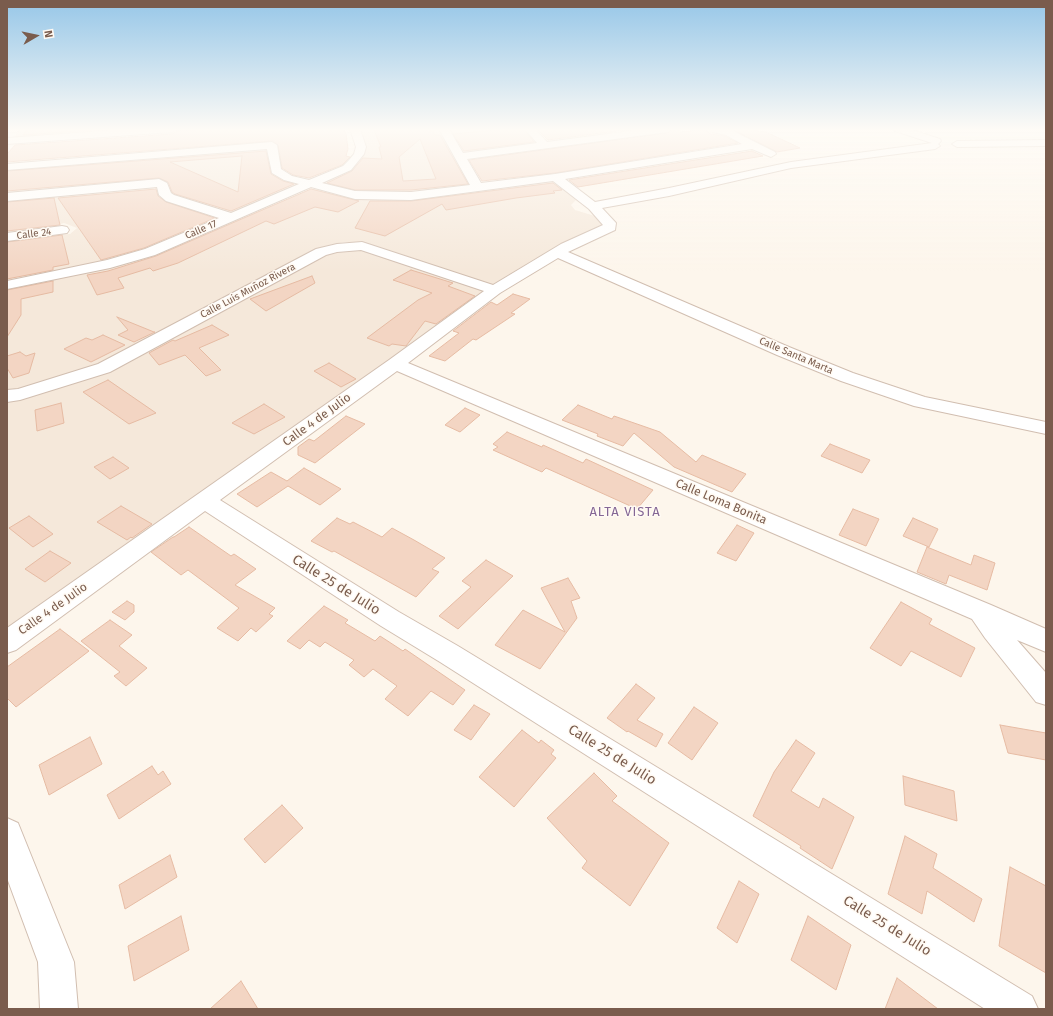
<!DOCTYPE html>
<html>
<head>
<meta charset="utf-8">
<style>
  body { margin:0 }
  #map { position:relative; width:1053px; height:1016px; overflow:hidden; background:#fdf6ec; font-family:"Fira Sans",sans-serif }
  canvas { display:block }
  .frame { position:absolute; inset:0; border:8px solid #7a5c4d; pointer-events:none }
  .north { position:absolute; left:16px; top:16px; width:40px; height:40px; -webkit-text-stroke:3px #fffaf3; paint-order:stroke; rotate:81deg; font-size:11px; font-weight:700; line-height:16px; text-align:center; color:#7a5c4d }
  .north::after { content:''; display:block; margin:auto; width:14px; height:18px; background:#7a5c4d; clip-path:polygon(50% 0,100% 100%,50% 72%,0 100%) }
</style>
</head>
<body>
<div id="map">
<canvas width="1053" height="1016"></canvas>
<div class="frame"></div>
<div class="north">N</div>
</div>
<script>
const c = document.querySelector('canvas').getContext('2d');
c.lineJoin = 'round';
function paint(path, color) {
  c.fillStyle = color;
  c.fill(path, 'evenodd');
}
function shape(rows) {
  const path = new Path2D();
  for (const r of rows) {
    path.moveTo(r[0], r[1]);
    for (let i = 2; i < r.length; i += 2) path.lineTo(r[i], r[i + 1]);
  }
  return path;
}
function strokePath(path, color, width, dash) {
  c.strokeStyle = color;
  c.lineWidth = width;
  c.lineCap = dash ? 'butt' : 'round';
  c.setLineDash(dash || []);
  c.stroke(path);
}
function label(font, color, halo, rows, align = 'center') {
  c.font = font + ' "Fira Sans",sans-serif';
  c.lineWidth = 3;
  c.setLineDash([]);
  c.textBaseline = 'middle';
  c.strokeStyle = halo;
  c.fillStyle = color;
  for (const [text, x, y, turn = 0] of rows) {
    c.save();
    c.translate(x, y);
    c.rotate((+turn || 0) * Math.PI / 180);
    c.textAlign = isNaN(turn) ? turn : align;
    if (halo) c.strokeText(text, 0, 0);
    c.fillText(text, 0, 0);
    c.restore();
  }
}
paint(shape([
  [20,129,144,129,17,138,14,137],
  [361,129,440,129,471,184,470,186,404,193,361,192,329,185,325,182,354,167,366,147],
  [450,129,527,129,539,143,471,153,464,153],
  [268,148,272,168,298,183,298,186,236,211,224,213,172,195,170,190,171,184,169,181,162,180,7,194,7,168],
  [548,181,556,183,576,200,571,205,575,210,595,216,604,226,533,260,492,285,359,242,344,242,331,245,314,253,96,368,54,381,7,392,7,288,161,251,315,188,360,197],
  [153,186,156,198,213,219,125,256,106,262,7,282,7,240,32,236,70,234,77,228,64,223,37,231,7,235,7,199],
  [351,249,364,250,487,289,486,292,7,633,7,398,104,371,327,255,340,250]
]), '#f5e8da');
const building = shape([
  [43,129,106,129,23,135,26,131,43,129],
  [204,129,343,129,346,133,348,149,346,156,350,157,342,165,309,178,293,175,282,168,278,145,272,141,7,162,7,154,15,145,172,134,177,131,204,129],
  [386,129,432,129,429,132,433,131,435,135,440,135,468,184,411,190,355,190,327,183,352,171,363,158,382,159,379,147,381,147,374,130,386,129],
  [420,139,436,179,403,181,399,157,420,139],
  [506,129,524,129,534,142,464,151,453,134,506,129],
  [537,129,633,129,548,140,537,129],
  [673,129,679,129,679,132,704,130,711,134,725,136,738,143,555,173,482,181,469,160,667,133,673,129],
  [739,129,753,129,760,132,766,132,800,148,777,152,734,130,739,129],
  [266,151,271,174,283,181,294,184,231,211,175,194,172,192,168,182,159,178,7,191,7,171,266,151],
  [242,156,238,192,170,162,242,156],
  [752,151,763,156,578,187,569,180,752,151],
  [553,183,562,190,553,191,555,193,516,198,446,210,442,204,385,236,355,228,370,201,411,201,553,183],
  [156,189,158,196,166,202,215,218,144,248,101,260,58,198,156,189],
  [311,189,359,201,338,212,315,207,274,224,266,221,178,263,153,271,150,268,118,278,124,288,97,295,87,275,108,271,156,256,311,189],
  [54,198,60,225,7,231,7,202,54,198],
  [62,235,69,264,53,267,53,270,7,279,7,242,62,235],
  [411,270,453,283,448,286,475,296,436,324,425,321,406,346,392,344,389,346,367,338,418,300,432,293,393,280,411,270],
  [312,276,315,283,266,311,250,299,312,276],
  [53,281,53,292,21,299,21,315,7,337,7,290,53,281],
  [513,294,530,299,511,313,515,314,476,340,473,339,445,361,429,356,459,333,453,331,491,302,497,305,513,294],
  [117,317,154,332,155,332,134,342,118,335,128,330,117,317],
  [212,325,229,335,199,348,221,370,206,376,185,355,159,365,149,353,173,340,175,341,212,325],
  [103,335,125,345,91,362,64,349,86,338,92,340,103,335],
  [20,352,26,356,35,353,29,373,13,378,7,368,7,356,20,352],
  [329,363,356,379,341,387,314,371,329,363],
  [108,380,156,413,129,424,83,392,108,380],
  [61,403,64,423,37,431,35,410,61,403],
  [264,404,285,417,254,434,232,423,264,404],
  [578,405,612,419,614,416,660,432,696,462,702,455,746,474,732,492,674,467,634,433,623,446,597,436,598,434,562,420,578,405],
  [465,408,480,415,460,432,445,425,465,408],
  [346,416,365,424,315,463,298,455,298,447,309,439,314,441,346,416],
  [507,432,542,447,543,445,583,463,586,459,653,490,637,509,546,468,542,472,493,450,498,447,493,444,507,432],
  [830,444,870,460,862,473,821,456,830,444],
  [113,457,129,468,110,479,94,467,113,457],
  [304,468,341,489,320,505,288,486,257,507,237,494,271,472,287,481,304,468],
  [121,506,152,524,132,538,131,537,127,540,97,522,121,506],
  [853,509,879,519,866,546,839,535,853,509],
  [29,516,53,534,33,547,9,528,29,516],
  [337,518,350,524,353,522,382,537,392,528,414,540,445,558,432,569,439,572,416,597,334,551,332,552,311,541,337,518],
  [913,518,938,529,929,547,903,536,913,518],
  [737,525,754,533,736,561,717,553,737,525],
  [189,527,231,556,234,554,256,569,235,585,275,608,269,614,273,616,256,632,251,628,238,641,217,628,239,608,188,570,181,575,151,552,173,537,174,537,189,527],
  [927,547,971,565,974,555,995,563,987,590,949,575,946,584,917,572,927,547],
  [50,551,71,563,45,582,25,569,50,551],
  [486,560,513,576,458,629,439,616,471,587,462,581,486,560],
  [568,578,580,598,571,601,577,618,540,669,495,645,523,610,565,632,541,588,568,578],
  [127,601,134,605,134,612,125,620,112,612,127,601],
  [901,602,932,619,929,624,975,648,961,677,911,651,901,666,870,648,901,602],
  [324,606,348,620,345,623,375,641,380,636,403,651,405,649,465,690,453,705,431,691,408,716,385,699,397,686,373,669,364,677,349,665,354,660,325,642,320,647,309,640,300,649,287,641,324,606],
  [110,620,132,635,119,646,147,668,126,686,114,676,120,672,81,641,110,620],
  [60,629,89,651,16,707,7,698,7,667,60,629],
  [636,684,655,698,637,720,663,734,656,747,628,731,627,732,607,718,636,684],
  [474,705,490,714,471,740,454,730,474,705],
  [694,707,718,723,692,760,668,743,694,707],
  [1000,725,1046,733,1046,760,1008,753,1000,725],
  [522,730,539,743,541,740,554,750,551,754,556,758,514,807,479,777,522,730],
  [90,737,102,764,49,795,39,765,90,737],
  [796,740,815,753,791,791,819,808,823,798,854,817,832,869,800,848,801,846,753,816,774,772,796,740],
  [152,766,158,775,163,771,171,784,119,819,107,795,152,766],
  [594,773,617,796,612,801,669,843,630,906,582,868,587,861,547,818,594,773],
  [903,776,954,791,957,821,905,805,903,776],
  [282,805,303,828,265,863,244,839,282,805],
  [905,836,937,854,933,868,982,899,974,922,927,891,922,914,888,894,905,836],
  [170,855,177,877,125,909,119,885,170,855],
  [1010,867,1046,886,1046,973,999,946,1010,867],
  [739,881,759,894,737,943,717,928,739,881],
  [181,916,189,950,134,981,128,946,181,916],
  [808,916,851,945,836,990,791,960,808,916],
  [897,978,938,1009,885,1009,897,978],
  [241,981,258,1009,210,1009,241,981]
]);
paint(building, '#f3d5c3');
strokePath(building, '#e6bba3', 1);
const minor = shape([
  [130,129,177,129,172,132,7,144,7,138,130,129],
  [350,129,360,129,366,147,364,154,351,170,322,183,355,191,411,192,470,185,439,129,449,129,463,153,537,143,525,129,535,129,547,142,645,129,672,129,667,132,467,159,481,183,555,174,742,144,726,135,708,131,707,129,725,129,733,131,775,152,776,154,771,157,752,149,565,179,595,202,669,188,791,162,932,143,895,131,894,129,909,129,940,139,941,141,938,144,940,146,935,149,791,168,669,196,602,208,616,223,615,230,568,252,789,347,853,373,925,397,1046,422,1046,434,914,406,841,381,777,355,558,258,500,293,408,363,991,605,1046,629,1046,652,1017,640,1046,673,1046,705,1036,702,985,638,972,619,397,371,220,500,399,612,458,646,1032,996,1038,1009,985,1009,440,662,381,626,205,511,16,650,7,653,7,628,389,360,484,291,361,250,337,252,326,255,110,372,20,400,7,402,7,390,18,389,98,364,316,249,337,244,362,242,493,285,561,244,603,225,589,209,553,181,411,200,355,199,311,187,155,255,110,268,7,289,7,281,107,260,145,249,219,218,166,201,159,195,157,187,7,201,7,193,159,179,167,183,171,193,174,195,231,213,299,184,284,180,272,173,267,149,7,170,7,164,272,142,277,145,281,169,292,176,309,180,343,166,349,160,354,154,356,147,350,129],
  [1046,140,1046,146,957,147,952,144,957,141,1046,140],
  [62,226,67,227,69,230,67,233,7,241,7,233,62,226],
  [7,818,18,823,74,962,78,1009,40,1009,38,962,7,878,7,818]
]);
strokePath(minor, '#d1beb0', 2);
paint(minor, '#fff');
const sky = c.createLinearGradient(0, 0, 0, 271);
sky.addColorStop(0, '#97c7e8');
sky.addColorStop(0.48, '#fefbf6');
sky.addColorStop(1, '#fefbf600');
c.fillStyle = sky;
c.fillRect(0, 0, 1053, 271);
label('10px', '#7a5c4d', '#fffaf3', [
  ["Calle 17",201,230,-23],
  ["Calle 24",34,234,-7],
  ["Calle Luis Muñoz Rivera",248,291,-28],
  ["Calle Santa Marta",796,356,23]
]);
label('12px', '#7a5c4d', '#fffaf3', [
  ["Calle 4 de Julio",317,420,-36],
  ["Calle Loma Bonita",721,502,23],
  ["Calle 4 de Julio",53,609,-35]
]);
c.letterSpacing = '1px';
label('13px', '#846695', '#fffaf3', [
  ["ALTA VISTA",625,512]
]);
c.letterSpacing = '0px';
label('14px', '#7a5c4d', '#fffaf3', [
  ["Calle 25 de Julio",336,585,32],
  ["Calle 25 de Julio",612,755,32],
  ["Calle 25 de Julio",887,926,32]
]);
</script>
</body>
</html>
